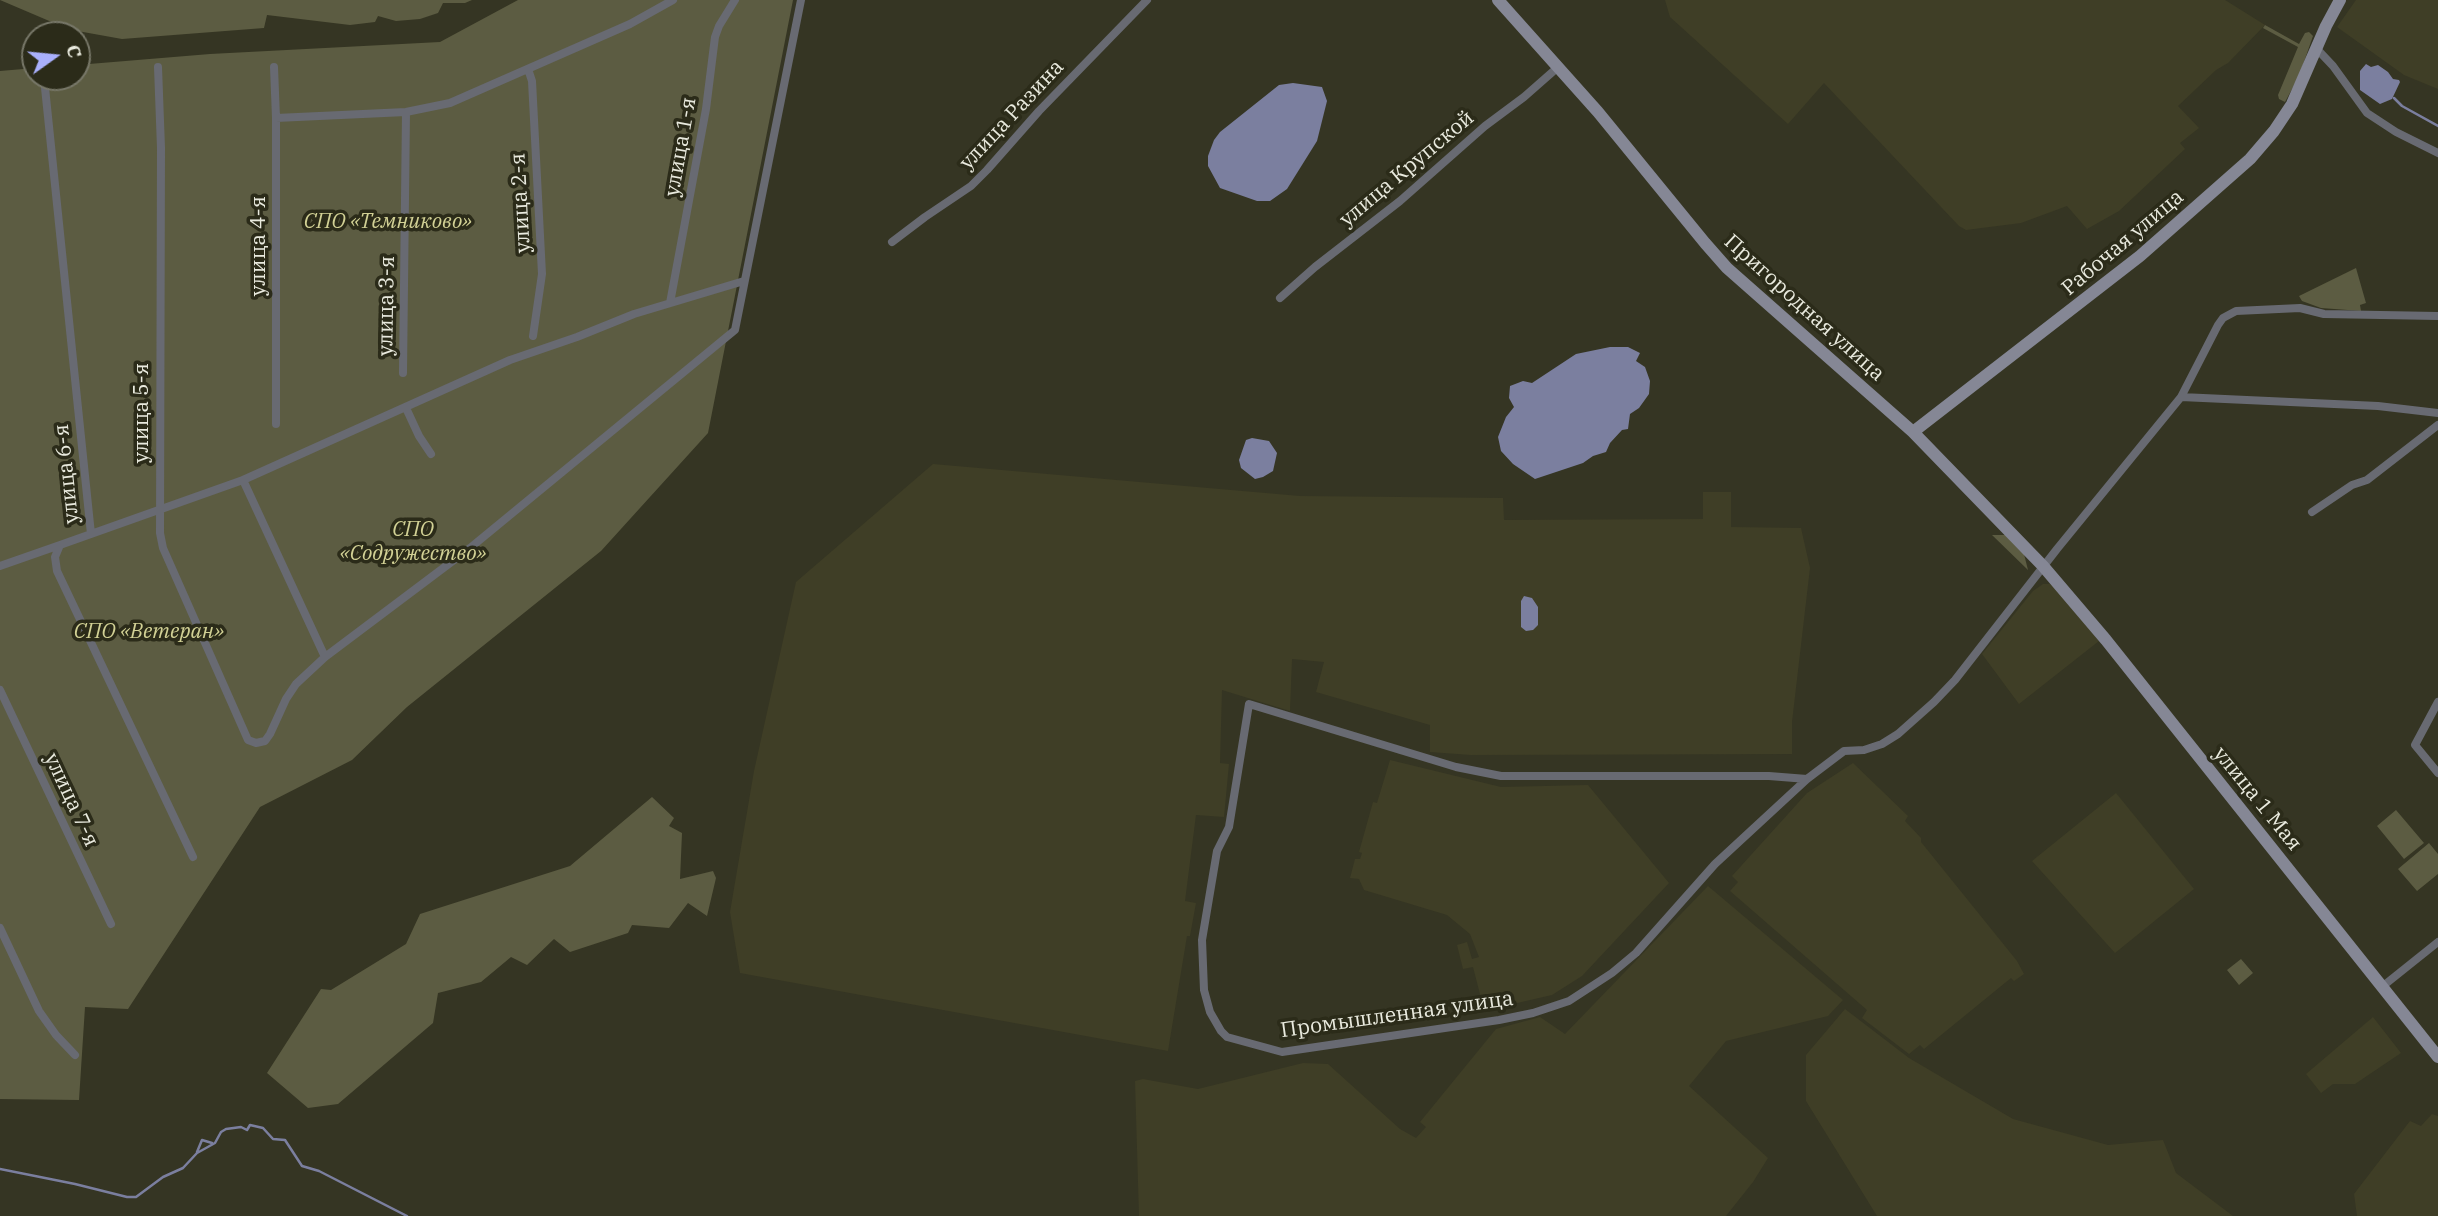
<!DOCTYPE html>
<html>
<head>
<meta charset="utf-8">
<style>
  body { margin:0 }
  #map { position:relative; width:2438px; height:1216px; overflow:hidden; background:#353523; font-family:"IBM Plex Serif",serif }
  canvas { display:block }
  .north { position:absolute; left:21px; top:21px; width:70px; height:70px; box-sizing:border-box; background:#2b2b19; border:2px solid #777768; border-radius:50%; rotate:75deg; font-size:19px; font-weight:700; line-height:28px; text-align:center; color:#e9eade }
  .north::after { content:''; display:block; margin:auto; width:24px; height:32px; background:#a9b0fc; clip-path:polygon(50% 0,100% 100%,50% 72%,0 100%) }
</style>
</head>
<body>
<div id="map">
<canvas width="2438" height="1216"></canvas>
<div class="north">С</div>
</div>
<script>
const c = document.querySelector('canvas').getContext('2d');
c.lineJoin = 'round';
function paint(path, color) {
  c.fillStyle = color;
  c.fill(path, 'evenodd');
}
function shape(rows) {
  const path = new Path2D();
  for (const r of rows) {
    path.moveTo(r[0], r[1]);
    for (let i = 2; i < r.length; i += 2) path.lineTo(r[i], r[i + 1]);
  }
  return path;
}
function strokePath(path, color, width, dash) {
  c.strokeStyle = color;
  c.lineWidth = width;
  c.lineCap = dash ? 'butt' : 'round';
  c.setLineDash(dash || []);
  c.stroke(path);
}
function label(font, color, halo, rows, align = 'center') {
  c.font = font + ' "IBM Plex Serif",serif';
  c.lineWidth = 7;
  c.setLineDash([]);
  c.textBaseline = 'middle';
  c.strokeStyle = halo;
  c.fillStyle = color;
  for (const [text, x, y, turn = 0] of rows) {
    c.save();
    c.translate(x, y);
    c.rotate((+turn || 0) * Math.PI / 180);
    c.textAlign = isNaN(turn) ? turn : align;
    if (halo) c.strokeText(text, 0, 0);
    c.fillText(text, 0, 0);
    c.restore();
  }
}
paint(shape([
  [1665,0,2225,0,2265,25,2228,63,2216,70,2178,106,2199,128,2180,143,2185,149,2119,211,2087,229,2067,206,2021,223,1966,230,1959,226,1824,83,1788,124,1670,17],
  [2356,0,2438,0,2438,89,2404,75,2337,27],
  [933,464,1300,496,1503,498,1504,520,1703,519,1703,492,1731,492,1731,527,1801,528,1810,568,1792,722,1792,754,1471,755,1430,752,1430,725,1316,692,1324,662,1292,659,1290,711,1222,690,1220,763,1229,764,1224,817,1196,815,1185,901,1196,903,1190,936,1187,936,1168,1051,740,973,730,912,754,771,796,582],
  [2043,584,2050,584,2056,588,2099,641,2019,704,1982,654,2033,591],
  [1390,760,1501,787,1588,785,1669,883,1582,976,1552,995,1500,1007,1497,995,1481,998,1473,967,1463,969,1457,945,1467,942,1472,959,1479,957,1470,934,1447,915,1364,890,1359,879,1350,878,1355,859,1360,859,1362,853,1359,852,1373,802,1377,803],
  [1853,763,1908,816,1905,821,1921,838,1921,842,2017,961,2024,974,2014,981,2011,978,1924,1049,1920,1045,1909,1054,1862,1018,1867,1010,1730,891,1738,882,1732,876,1807,793],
  [2116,793,2194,889,2115,953,2032,861],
  [1708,886,1843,1000,1828,1016,1726,1041,1689,1086,1768,1158,1753,1182,1726,1216,1139,1216,1135,1081,1143,1079,1198,1089,1303,1063,1328,1064,1400,1129,1416,1138,1426,1127,1420,1122,1496,1029,1540,1017,1565,1034],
  [1845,1009,1909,1058,2013,1119,2108,1145,2163,1140,2176,1173,2233,1216,1877,1216,1806,1101,1806,1055],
  [2373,1017,2401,1053,2355,1084,2333,1084,2321,1093,2306,1074],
  [2432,1114,2438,1116,2438,1216,2357,1216,2354,1194,2410,1121,2421,1126]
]), '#3f3e26');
paint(shape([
  [0,0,472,0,465,3,443,3,438,13,420,19,396,21,378,16,375,22,350,25,267,15,264,28,122,39,72,30,66,23,54,23],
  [518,0,793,0,708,433,601,551,407,707,352,760,260,807,128,1009,85,1007,79,1100,0,1099,0,71,35,68,35,77,77,77,77,65,210,54,440,42],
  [2265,25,2299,44,2305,33,2309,32,2313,36,2299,76,2285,102,2279,99,2278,95,2298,47,2263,28],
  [2356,268,2366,303,2360,305,2361,311,2321,308,2302,301,2299,296],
  [1992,535,2005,535,2023,550,2028,570],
  [652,797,674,818,669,826,682,833,680,879,713,871,716,878,707,916,688,903,669,928,632,925,628,933,570,952,554,939,527,965,511,957,481,982,438,993,433,1023,338,1104,308,1108,267,1073,321,989,331,990,406,944,420,914,570,866],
  [2396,810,2424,843,2404,859,2377,826],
  [2429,843,2438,854,2438,874,2417,891,2398,869],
  [2241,959,2253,973,2239,985,2227,970]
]), '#5c5c42');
paint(shape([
  [2366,64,2371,67,2378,65,2388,72,2393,79,2399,80,2400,82,2392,99,2380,104,2360,90,2360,71],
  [1293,83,1322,87,1327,101,1317,141,1287,189,1270,201,1257,201,1220,188,1208,166,1208,156,1214,140,1220,132,1279,85],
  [1610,347,1628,347,1640,353,1636,361,1645,367,1650,381,1649,394,1639,408,1630,414,1628,429,1622,430,1610,443,1606,452,1593,456,1583,463,1535,479,1513,464,1501,451,1498,437,1506,417,1514,407,1509,398,1510,386,1523,381,1532,383,1576,354],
  [1252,438,1269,441,1277,453,1273,471,1263,477,1255,479,1241,468,1239,460,1246,440],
  [1524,596,1532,598,1538,607,1538,625,1533,630,1526,631,1521,627,1521,601]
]), '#7b7f9f');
strokePath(shape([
  [2394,98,2402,106,2438,126],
  [197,1152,202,1140,212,1143],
  [0,1169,75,1184,127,1197,136,1197,163,1177,183,1168,197,1153,215,1143,221,1132,226,1129,241,1127,247,1130,250,1125,263,1128,273,1139,285,1140,302,1166,319,1171,407,1216]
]), '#7b7f9f', 2.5);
strokePath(shape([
  [2316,48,2333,66,2367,113,2396,132,2438,153],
  [158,67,161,148,160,533,163,548,248,740,256,743,265,741,270,734,286,699,296,684,325,657,470,548,735,330,801,0],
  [274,67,276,118,276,424],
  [528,69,532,81,542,274,533,336],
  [44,78,91,534,60,545,55,557,57,571,193,857],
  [276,118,406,112,450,103,630,24,673,0],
  [892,242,925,217,971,186,987,170,1039,111,1147,0],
  [1280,298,1315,267,1400,201,1485,126,1524,97,1557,68],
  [670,303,706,109,715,37,719,26,735,0],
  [403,373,406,112],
  [2181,397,2218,325,2223,318,2236,311,2300,308,2324,314,2438,316],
  [406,408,419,436,431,454],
  [243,480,325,657],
  [2312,512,2352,485,2367,480,2438,425],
  [91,534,243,480,510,360,577,337,634,314,744,281],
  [0,566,60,545],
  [0,690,111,924],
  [2438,702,2415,745,2438,773],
  [1807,779,1769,776,1501,776,1456,767,1249,704,1229,827,1217,851,1202,940,1204,990,1210,1012,1221,1031,1227,1037,1282,1052,1499,1020,1533,1013,1569,1001,1612,973,1636,953,1715,864,1807,779,1844,751,1864,750,1882,744,1898,734,1934,702,1955,680,2057,549,2181,397,2378,406,2438,413],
  [0,928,39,1011,56,1035,75,1055],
  [2383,986,2438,942]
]), '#686a72', 8);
strokePath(shape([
  [1498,0,1598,112,1705,243,1727,268,1913,432,2043,566,2106,640,2438,1057],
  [1913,432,2140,256,2250,159,2274,131,2292,104,2326,26,2340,0]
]), '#858795', 12);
label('21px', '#e9eade', '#2b2b19', [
  ["улица Разина",1012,115,-47],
  ["улица 1-я",681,147,-80],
  ["улица Крупской",1407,169,-40],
  ["улица 2-я",521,203,-93],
  ["Рабочая улица",2123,243,-40],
  ["улица 4-я",259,246,-90],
  ["улица 3-я",387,306,-89],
  ["Пригородная улица",1804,308,42],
  ["улица 5-я",142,413,-90],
  ["улица 6-я",67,474,-96],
  ["улица 1 Мая",2257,799,51],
  ["улица 7-я",71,800,65],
  ["Промышленная улица",1397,1015,-8]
]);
label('italic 21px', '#d2d195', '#2b2b19', [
  ["СПО «Темниково»",388,222],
  ["СПО",413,530],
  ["«Содружество»",413,554],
  ["СПО «Ветеран»",149,632]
]);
</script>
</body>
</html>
